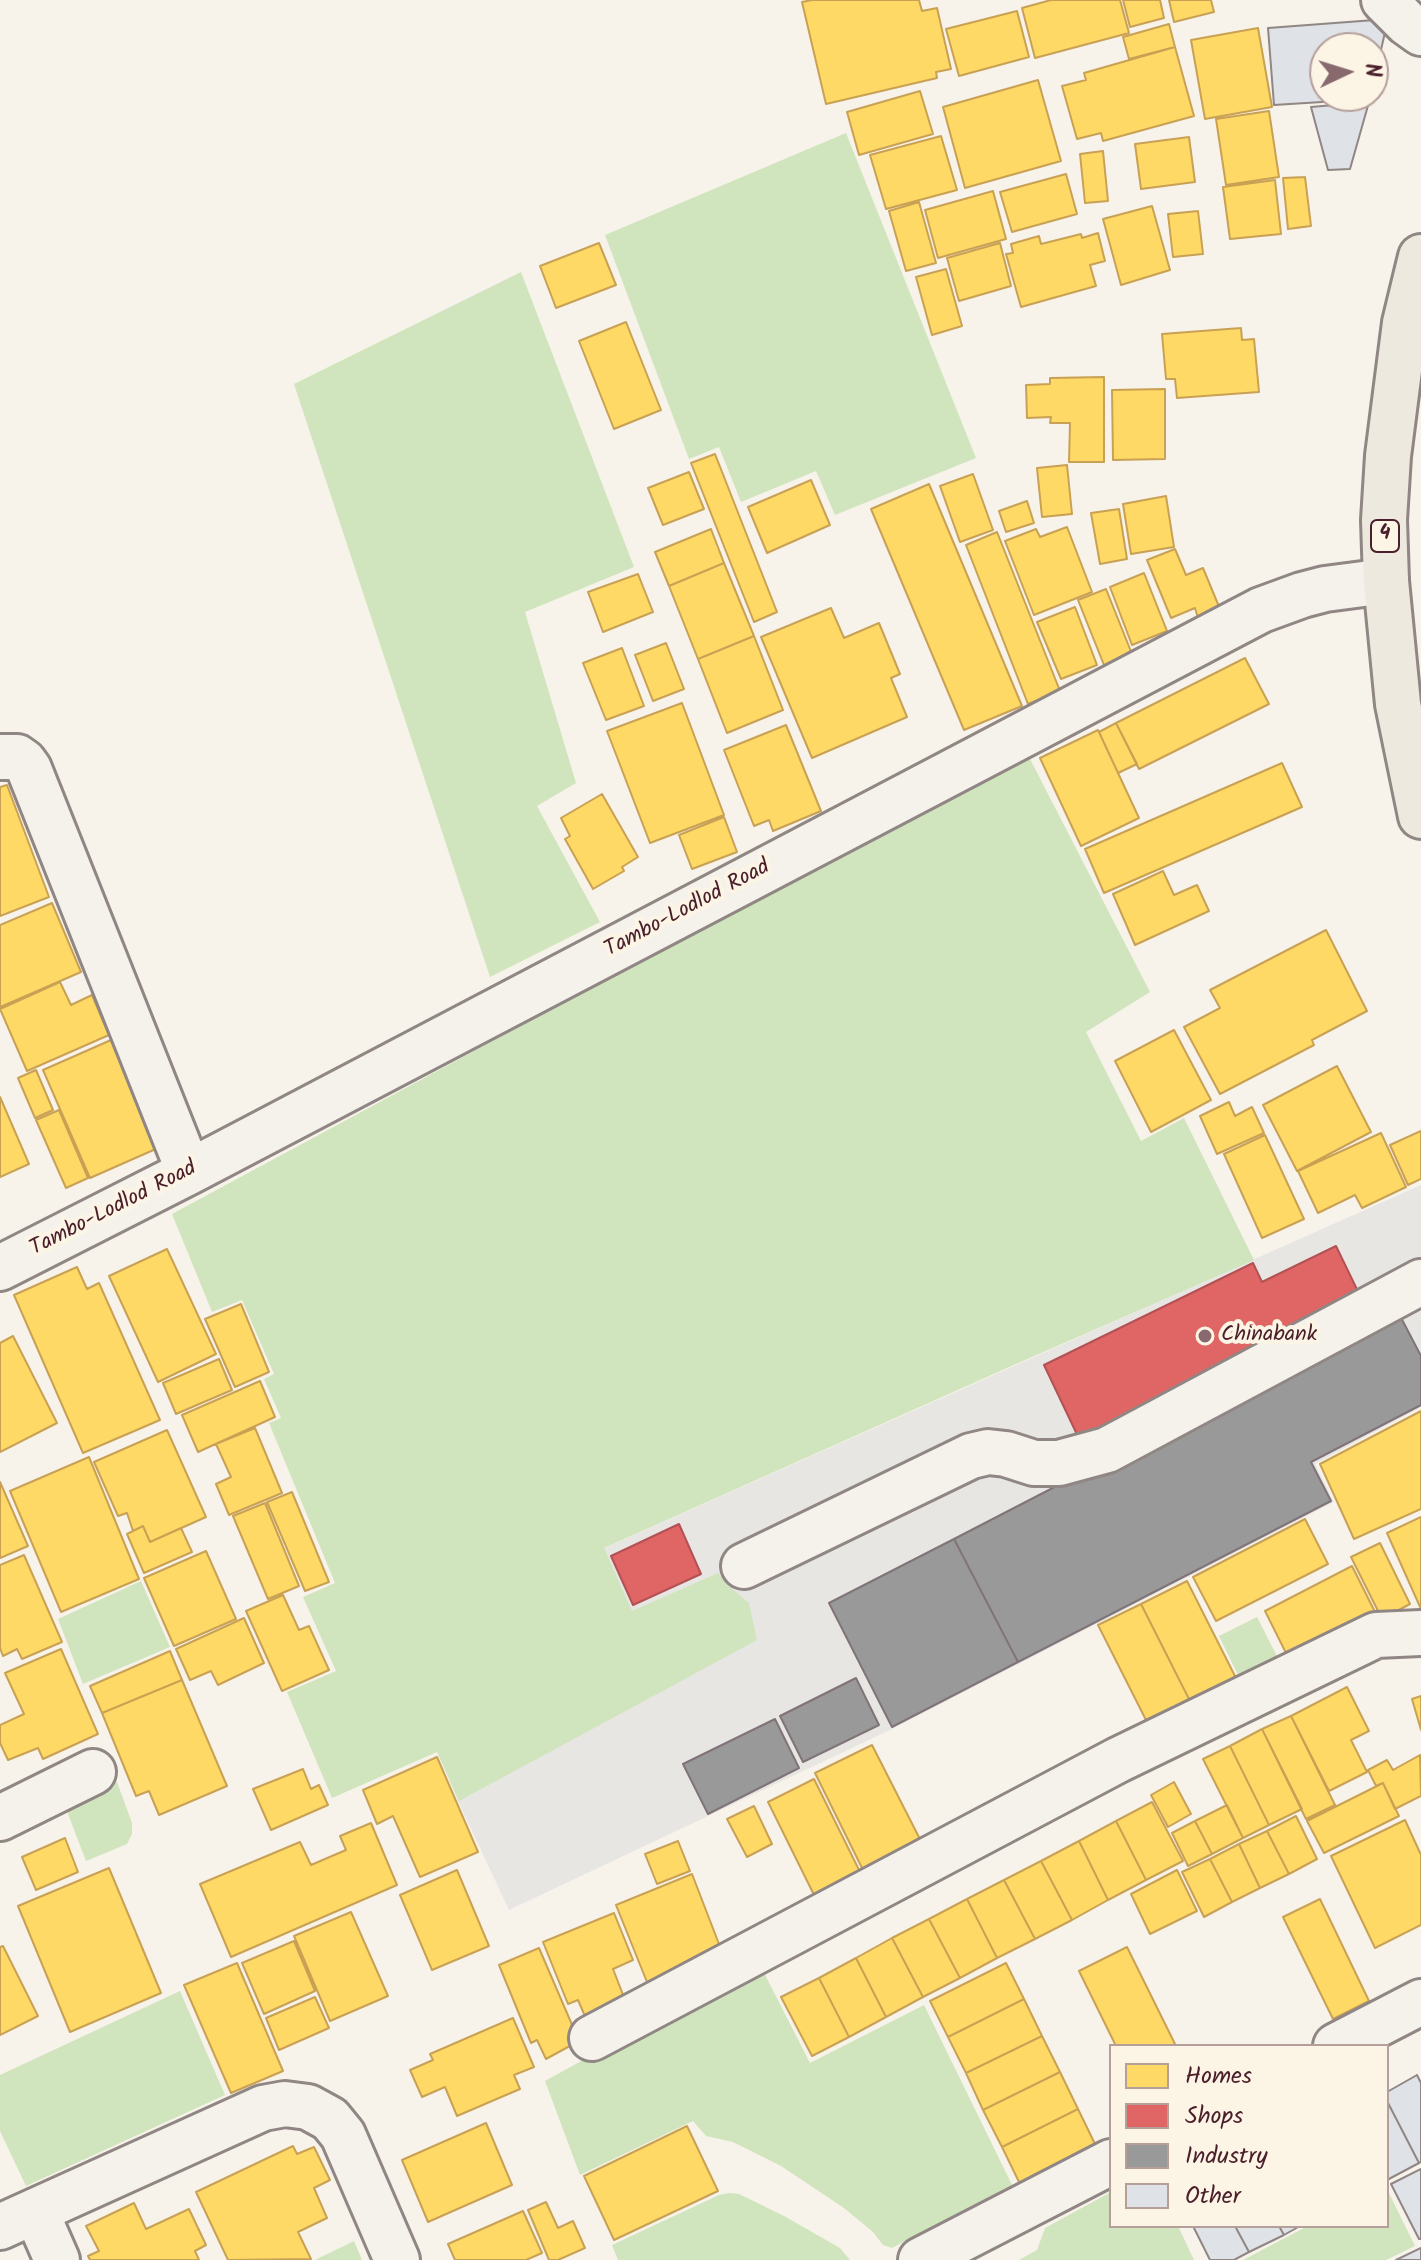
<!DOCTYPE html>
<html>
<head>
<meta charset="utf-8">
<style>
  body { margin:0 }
  #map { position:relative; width:1421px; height:2260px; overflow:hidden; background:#f7f3ea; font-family:Kalam,sans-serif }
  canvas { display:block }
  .legend { position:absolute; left:1109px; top:2044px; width:280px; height:184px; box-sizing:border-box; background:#fcf5e5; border:2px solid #b59f9b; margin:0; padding:10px 14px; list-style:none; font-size:24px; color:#4a1f2b }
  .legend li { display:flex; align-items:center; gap:16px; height:40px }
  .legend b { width:40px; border:2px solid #b59f9b }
  .north { position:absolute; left:1309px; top:32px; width:80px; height:80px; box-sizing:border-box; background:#fcf5e5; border:2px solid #b59f9b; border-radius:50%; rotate:86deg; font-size:22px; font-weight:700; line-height:32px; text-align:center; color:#4a1f2b }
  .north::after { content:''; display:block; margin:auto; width:28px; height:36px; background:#87696e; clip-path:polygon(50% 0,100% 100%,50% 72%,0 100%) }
</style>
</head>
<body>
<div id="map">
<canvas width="1421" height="2260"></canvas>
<ul class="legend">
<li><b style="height:22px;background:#ffd966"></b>Homes</li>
<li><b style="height:22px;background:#e06666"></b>Shops</li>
<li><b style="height:22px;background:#999"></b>Industry</li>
<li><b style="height:22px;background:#dfe2e7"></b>Other</li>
</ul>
<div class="north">N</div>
</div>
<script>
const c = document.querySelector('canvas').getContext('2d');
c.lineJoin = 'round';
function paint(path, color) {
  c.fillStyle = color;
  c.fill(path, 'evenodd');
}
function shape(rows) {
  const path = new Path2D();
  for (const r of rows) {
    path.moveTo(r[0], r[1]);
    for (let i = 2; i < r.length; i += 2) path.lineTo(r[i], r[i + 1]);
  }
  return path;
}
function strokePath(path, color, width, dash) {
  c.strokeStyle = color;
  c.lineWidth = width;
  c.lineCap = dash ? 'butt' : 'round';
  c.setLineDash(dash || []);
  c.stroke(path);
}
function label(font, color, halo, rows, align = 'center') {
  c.font = font + ' Kalam,sans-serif';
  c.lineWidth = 8;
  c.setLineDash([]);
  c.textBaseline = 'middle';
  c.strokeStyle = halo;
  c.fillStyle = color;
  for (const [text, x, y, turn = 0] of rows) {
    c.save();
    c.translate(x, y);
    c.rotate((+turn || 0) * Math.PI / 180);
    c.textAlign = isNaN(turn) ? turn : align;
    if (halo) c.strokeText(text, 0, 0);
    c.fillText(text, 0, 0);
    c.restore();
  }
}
paint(shape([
  [1421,1185,1421,1407,1315,1464,1334,1502,890,1730,509,1910,458,1801,391,1643]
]), '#e7e6e3');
paint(shape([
  [846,133,976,458,835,515,816,471,741,502,719,447,689,459,605,235],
  [521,272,634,567,525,612,576,783,537,806,600,922,490,977,294,384],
  [1030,759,1150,992,1086,1032,1141,1141,1184,1118,1254,1260,1016,1364,604,1548,632,1611,718,1573,726,1584,749,1603,757,1640,459,1801,437,1752,332,1798,287,1692,336,1671,303,1597,335,1583,269,1423,281,1418,264,1379,274,1374,242,1300,212,1312,172,1214,682,939],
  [141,1581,170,1647,83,1684,58,1619],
  [1257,1617,1280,1662,1241,1681,1219,1636],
  [110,1770,117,1782,132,1823,132,1834,127,1844,86,1861,68,1814,71,1805],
  [759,1963,810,2063,924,2005,1012,2185,892,2248,883,2245,873,2232,844,2208,781,2166,733,2142,706,2136,693,2121,580,2175,545,2081],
  [180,1991,225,2095,26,2186,0,2131,0,2075],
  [1387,2189,1415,2246,1386,2260,1243,2260,1308,2226,1387,2226],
  [1111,2192,1111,2226,1178,2226,1194,2260,1019,2260,1037,2250,1045,2228],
  [729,2193,739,2194,784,2216,840,2248,850,2260,618,2260,612,2245,719,2195],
  [354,2241,362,2260,315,2260]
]), '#d0e5bd');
const homes = shape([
  [812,0,919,0,922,11,937,8,951,69,936,72,937,78,826,104,802,2,812,0],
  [1051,0,1120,0,1129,33,1035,58,1022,8,1051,0],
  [1123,0,1160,0,1164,18,1130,27,1123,0],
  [1169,0,1211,0,1214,12,1174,22,1169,0],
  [1017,11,1029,57,959,76,946,29,1017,11],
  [1169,24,1175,47,1129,59,1123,37,1169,24],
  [1258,28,1272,107,1205,119,1191,40,1258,28],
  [1175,47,1194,116,1103,141,1101,133,1077,139,1062,86,1086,80,1084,73,1175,47],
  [1038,80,1061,161,965,188,943,107,1038,80],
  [920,91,933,134,859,155,847,112,920,91],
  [1269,111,1279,177,1226,185,1216,119,1269,111],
  [941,136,957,190,886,209,870,155,941,136],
  [1189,137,1195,182,1141,189,1135,144,1189,137],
  [1103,151,1108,201,1085,203,1080,154,1103,151],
  [1066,174,1077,214,1012,232,1000,192,1066,174],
  [1305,177,1311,226,1288,229,1283,178,1305,177],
  [1275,180,1281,234,1230,239,1223,187,1275,180],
  [993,191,1006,239,938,258,925,210,993,191],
  [919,202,936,263,906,271,889,211,919,202],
  [1152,206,1170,270,1121,285,1103,219,1152,206],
  [1198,211,1203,254,1173,257,1168,214,1198,211],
  [1098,233,1105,261,1090,265,1096,286,1021,307,1006,254,1013,253,1011,244,1039,236,1041,244,1081,234,1082,238,1098,233],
  [599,243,616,285,556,308,540,266,599,243],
  [1000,243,1011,286,959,301,947,258,1000,243],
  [946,269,962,326,932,335,916,277,946,269],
  [626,322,661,410,614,429,579,341,626,322],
  [1241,328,1242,340,1254,339,1259,392,1177,398,1175,379,1166,379,1162,334,1241,328],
  [1104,377,1104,462,1069,462,1070,423,1050,423,1051,417,1027,418,1026,385,1050,384,1050,378,1104,377],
  [1165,389,1165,459,1113,460,1112,390,1165,389],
  [715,454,777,612,754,622,691,463,715,454],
  [1067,465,1072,514,1042,517,1037,468,1067,465],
  [689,472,704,509,663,525,648,488,689,472],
  [973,474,993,530,960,542,940,486,973,474],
  [811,480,830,525,767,553,748,507,811,480],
  [929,484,1022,706,964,730,871,509,929,484],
  [1166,496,1174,547,1131,554,1123,504,1166,496],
  [1027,501,1034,523,1006,532,999,511,1027,501],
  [1119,509,1127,559,1100,564,1091,513,1119,509],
  [1067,527,1092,592,1034,615,1005,541,1036,529,1040,537,1067,527],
  [711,529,724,563,669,586,655,552,711,529],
  [997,532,1060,691,1028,704,966,545,997,532],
  [1175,549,1186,575,1203,568,1220,609,1198,618,1195,608,1171,618,1147,560,1175,549],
  [724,563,754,636,698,659,669,586,724,563],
  [1144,573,1167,631,1132,645,1110,587,1144,573],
  [638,574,653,612,603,632,588,592,638,574],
  [1106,589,1136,664,1108,675,1078,600,1106,589],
  [1075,607,1097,665,1061,679,1037,622,1075,607],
  [831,608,844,638,879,623,900,674,891,678,907,717,812,758,761,637,831,608],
  [754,636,783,710,727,733,698,659,754,636],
  [666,643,684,689,653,701,635,655,666,643],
  [622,648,644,706,606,720,583,663,622,648],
  [1245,658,1269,704,1139,769,1116,723,1245,658],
  [682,703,724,815,650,843,607,731,682,703],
  [1116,723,1137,764,1118,773,1099,732,1116,723],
  [786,725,821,811,773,831,769,820,754,826,724,750,786,725],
  [1098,730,1139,818,1081,846,1040,758,1098,730],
  [1282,763,1302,807,1104,893,1085,849,1282,763],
  [7,785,49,897,0,916,0,787,7,785],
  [602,794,638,857,622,867,624,871,593,889,565,839,570,836,561,818,602,794],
  [724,817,737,852,692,869,679,835,724,817],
  [1163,871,1174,895,1197,885,1209,911,1135,945,1113,894,1163,871],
  [52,903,81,972,0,1007,0,925,52,903],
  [1326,930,1367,1011,1312,1040,1314,1045,1220,1094,1184,1027,1220,1008,1210,990,1326,930],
  [60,982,71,1005,92,995,109,1035,27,1071,0,1009,60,982],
  [1174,1030,1211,1100,1151,1132,1115,1061,1174,1030],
  [111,1040,158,1148,90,1178,43,1070,111,1040],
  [1337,1066,1371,1132,1297,1171,1263,1105,1337,1066],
  [36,1070,53,1110,35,1118,18,1078,36,1070],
  [0,1097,29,1164,0,1177,0,1097],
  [1229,1102,1235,1116,1252,1107,1264,1133,1217,1154,1200,1116,1229,1102],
  [59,1110,88,1178,66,1188,36,1120,59,1110],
  [1421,1131,1421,1179,1408,1185,1390,1145,1421,1131],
  [1381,1133,1406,1187,1362,1208,1355,1195,1318,1213,1298,1171,1381,1133],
  [1265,1135,1304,1219,1262,1238,1224,1154,1265,1135],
  [167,1249,216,1354,158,1382,109,1276,167,1249],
  [77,1267,87,1289,99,1283,160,1420,83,1453,14,1295,77,1267],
  [241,1304,269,1372,235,1387,205,1319,241,1304],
  [13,1336,57,1423,0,1452,0,1343,13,1336],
  [219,1359,232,1390,176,1414,163,1383,219,1359],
  [260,1381,275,1417,198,1452,182,1415,260,1381],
  [1421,1411,1421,1509,1354,1539,1320,1464,1421,1411],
  [255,1428,282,1493,229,1515,216,1484,231,1477,216,1444,255,1428],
  [167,1430,206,1517,150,1542,143,1526,133,1531,127,1513,118,1516,94,1462,167,1430],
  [89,1457,139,1579,61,1612,10,1491,89,1457],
  [0,1482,28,1546,0,1558,0,1482],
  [292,1492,329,1582,305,1591,267,1502,292,1492],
  [265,1503,299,1586,268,1599,233,1516,265,1503],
  [1421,1517,1421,1609,1387,1533,1421,1517],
  [1305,1519,1328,1564,1216,1621,1193,1577,1305,1519],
  [143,1526,150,1542,181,1528,192,1552,144,1573,127,1534,143,1526],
  [1380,1543,1410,1604,1382,1619,1351,1557,1380,1543],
  [206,1551,236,1619,174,1646,144,1578,206,1551],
  [24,1555,62,1642,22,1659,17,1649,3,1656,0,1648,0,1565,24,1555],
  [1352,1566,1375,1612,1288,1657,1265,1611,1352,1566],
  [1187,1581,1238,1682,1192,1705,1141,1604,1187,1581],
  [283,1595,299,1630,309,1626,329,1670,282,1691,246,1611,283,1595],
  [1141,1604,1192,1705,1149,1726,1098,1625,1141,1604],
  [244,1618,264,1663,218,1685,211,1671,190,1680,176,1649,244,1618],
  [61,1649,98,1734,43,1759,38,1748,8,1760,0,1743,0,1725,24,1714,5,1673,61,1649],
  [170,1651,182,1680,102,1713,90,1686,170,1651],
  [182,1680,227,1786,159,1815,149,1791,136,1796,102,1713,182,1680],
  [1347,1687,1369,1731,1351,1740,1367,1772,1329,1791,1291,1716,1347,1687],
  [1421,1696,1421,1730,1412,1699,1421,1696],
  [1291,1716,1335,1805,1306,1819,1262,1729,1291,1716],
  [1262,1729,1302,1809,1269,1825,1230,1746,1262,1729],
  [872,1745,925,1849,867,1878,815,1773,872,1745],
  [1230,1746,1269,1825,1243,1838,1203,1759,1230,1746],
  [1420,1755,1421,1796,1395,1809,1383,1783,1376,1786,1368,1770,1387,1760,1393,1770,1420,1755],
  [437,1757,478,1852,420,1877,393,1816,377,1824,363,1790,437,1757],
  [303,1769,311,1789,319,1785,328,1805,271,1830,253,1789,303,1769],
  [814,1779,864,1880,818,1903,768,1802,814,1779],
  [1174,1782,1191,1814,1168,1827,1151,1795,1174,1782],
  [1383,1783,1399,1816,1324,1853,1307,1821,1383,1783],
  [1152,1802,1183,1861,1146,1880,1116,1821,1152,1802],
  [1227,1805,1243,1838,1212,1854,1195,1821,1227,1805],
  [754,1806,772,1844,747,1857,727,1819,754,1806],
  [1296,1816,1317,1859,1289,1874,1267,1831,1296,1816],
  [1405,1820,1421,1855,1421,1925,1375,1948,1331,1856,1405,1820],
  [1116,1821,1146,1880,1108,1900,1079,1841,1116,1821],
  [1195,1821,1212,1854,1188,1866,1172,1833,1195,1821],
  [371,1823,397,1885,231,1957,200,1884,300,1842,311,1865,346,1850,340,1836,371,1823],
  [1267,1831,1289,1874,1260,1888,1239,1844,1267,1831],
  [65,1838,78,1872,36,1890,22,1857,65,1838],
  [678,1841,690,1871,657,1884,645,1854,678,1841],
  [1079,1841,1108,1900,1072,1920,1041,1861,1079,1841],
  [1239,1844,1260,1888,1232,1902,1210,1859,1239,1844],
  [1210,1859,1232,1902,1204,1917,1182,1872,1210,1859],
  [1041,1861,1072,1920,1035,1939,1004,1880,1041,1861],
  [109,1868,161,1993,70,2032,18,1906,109,1868],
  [457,1870,489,1946,432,1970,400,1895,457,1870],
  [1177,1870,1197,1911,1150,1934,1131,1894,1177,1870],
  [692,1874,724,1957,649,1987,616,1905,692,1874],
  [1004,1880,1035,1939,997,1958,967,1899,1004,1880],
  [967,1899,997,1958,960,1978,929,1919,967,1899],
  [1320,1899,1369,2001,1333,2019,1283,1917,1320,1899],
  [351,1912,388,1996,330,2021,294,1936,351,1912],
  [614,1913,633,1960,613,1969,627,2005,587,2021,578,2000,568,2004,543,1942,614,1913],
  [929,1919,960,1978,923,1997,892,1938,929,1919],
  [892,1938,923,1997,886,2017,856,1958,892,1938],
  [294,1941,315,1991,264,2014,242,1963,294,1941],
  [3,1946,38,2016,0,2035,0,1947,3,1946],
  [1127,1947,1176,2046,1116,2046,1079,1971,1127,1947],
  [539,1948,579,2041,546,2059,537,2040,531,2043,499,1965,539,1948],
  [856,1958,886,2017,849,2037,819,1978,856,1958],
  [237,1963,283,2071,231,2093,184,1985,237,1963],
  [1006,1963,1024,1999,948,2037,930,2001,1006,1963],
  [819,1978,849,2037,812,2056,781,1997,819,1978],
  [315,1997,329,2028,279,2050,266,2018,315,1997],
  [1024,1999,1042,2036,966,2073,948,2037,1024,1999],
  [513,2018,534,2067,514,2075,520,2089,457,2116,445,2087,422,2097,410,2070,433,2060,430,2054,513,2018],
  [1042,2036,1060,2072,983,2110,966,2073,1042,2036],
  [1060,2072,1078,2109,1002,2147,983,2110,1060,2072],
  [1078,2109,1096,2146,1020,2184,1002,2147,1078,2109],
  [486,2123,512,2185,428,2222,402,2160,486,2123],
  [687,2126,718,2191,614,2240,584,2176,687,2126],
  [293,2146,297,2154,314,2147,330,2180,314,2188,327,2218,298,2232,311,2259,228,2260,196,2192,293,2146],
  [546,2202,558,2228,573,2221,585,2248,558,2260,549,2260,528,2210,546,2202],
  [134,2203,146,2229,189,2209,206,2245,195,2251,199,2260,90,2260,88,2256,99,2251,86,2226,134,2203],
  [523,2211,542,2253,526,2260,455,2260,448,2244,523,2211]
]);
paint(homes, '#ffd966');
strokePath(homes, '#c9a154', 2);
const shops = shape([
  [1336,1246,1365,1306,1082,1445,1044,1365,1253,1263,1262,1282,1336,1246],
  [679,1524,701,1574,633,1605,611,1556,679,1524]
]);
paint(shops, '#e06666');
strokePath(shops, '#b35154', 2);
const industry = shape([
  [1397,1310,1421,1356,1421,1405,1311,1462,1331,1501,1018,1662,954,1539,1397,1310],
  [954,1539,1018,1662,892,1727,829,1603,954,1539],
  [856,1678,879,1725,803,1762,780,1716,856,1678],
  [775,1719,799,1768,708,1814,683,1764,775,1719]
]);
paint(industry, '#999');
strokePath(industry, '#817478', 2);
const building = shape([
  [1388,19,1373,85,1373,48,1325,48,1325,96,1370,96,1370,99,1274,105,1268,28,1388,19],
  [1369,102,1350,169,1328,170,1311,107,1369,102],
  [1417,2075,1421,2083,1421,2162,1419,2163,1387,2101,1387,2092,1417,2075],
  [1387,2101,1419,2163,1387,2180,1387,2101],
  [1421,2169,1421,2239,1419,2239,1391,2184,1421,2169],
  [1193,2226,1235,2226,1249,2252,1234,2260,1210,2260,1193,2226],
  [1235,2226,1279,2226,1284,2235,1249,2252,1235,2226],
  [1279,2226,1300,2226,1284,2235,1279,2226],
  [1421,2248,1421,2260,1396,2260,1421,2248]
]);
paint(building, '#dfe2e7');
strokePath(building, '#908684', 2);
const minor = shape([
  [1384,0,1407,23,1421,33],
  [0,757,17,757,24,762,29,769,189,1172],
  [0,1268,189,1172,1261,610,1302,595,1325,589,1386,581],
  [744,1566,971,1456,988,1452,1006,1454,1034,1463,1059,1463,1107,1450,1421,1282],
  [0,1818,93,1772],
  [592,2038,1118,1760,1376,1635,1421,1633],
  [1336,2046,1421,2002],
  [36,2212,57,2260],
  [0,2227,263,2108,285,2104,308,2107,330,2119,343,2135,397,2260],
  [921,2260,1111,2162]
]);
const highway = shape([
  [1421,257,1405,323,1388,456,1384,520,1386,581,1398,704,1421,816]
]);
strokePath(minor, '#908684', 50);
strokePath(highway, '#908684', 50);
strokePath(minor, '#f5f2ec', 44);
strokePath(highway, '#eee9df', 44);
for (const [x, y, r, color] of [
  [1205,1336,8,"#87696e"]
]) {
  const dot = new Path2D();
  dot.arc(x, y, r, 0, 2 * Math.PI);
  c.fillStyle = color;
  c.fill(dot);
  strokePath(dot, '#fcf5e5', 3);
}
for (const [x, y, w] of [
  [1385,536,28]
]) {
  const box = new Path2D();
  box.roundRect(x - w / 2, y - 16, w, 32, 6);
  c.fillStyle = '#fcf5e5';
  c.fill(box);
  strokePath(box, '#4a1f2b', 2);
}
label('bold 20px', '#4a1f2b', null, [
  ["4",1385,536]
]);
label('22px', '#4a1f2b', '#fcf5e5', [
  ["Tambo-Lodlod Road",688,910,-28],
  ["Tambo-Lodlod Road",114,1210,-27]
]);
label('22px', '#4a1f2b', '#fcf5e5', [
  ["Chinabank",1221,1336]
], 'left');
</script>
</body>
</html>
